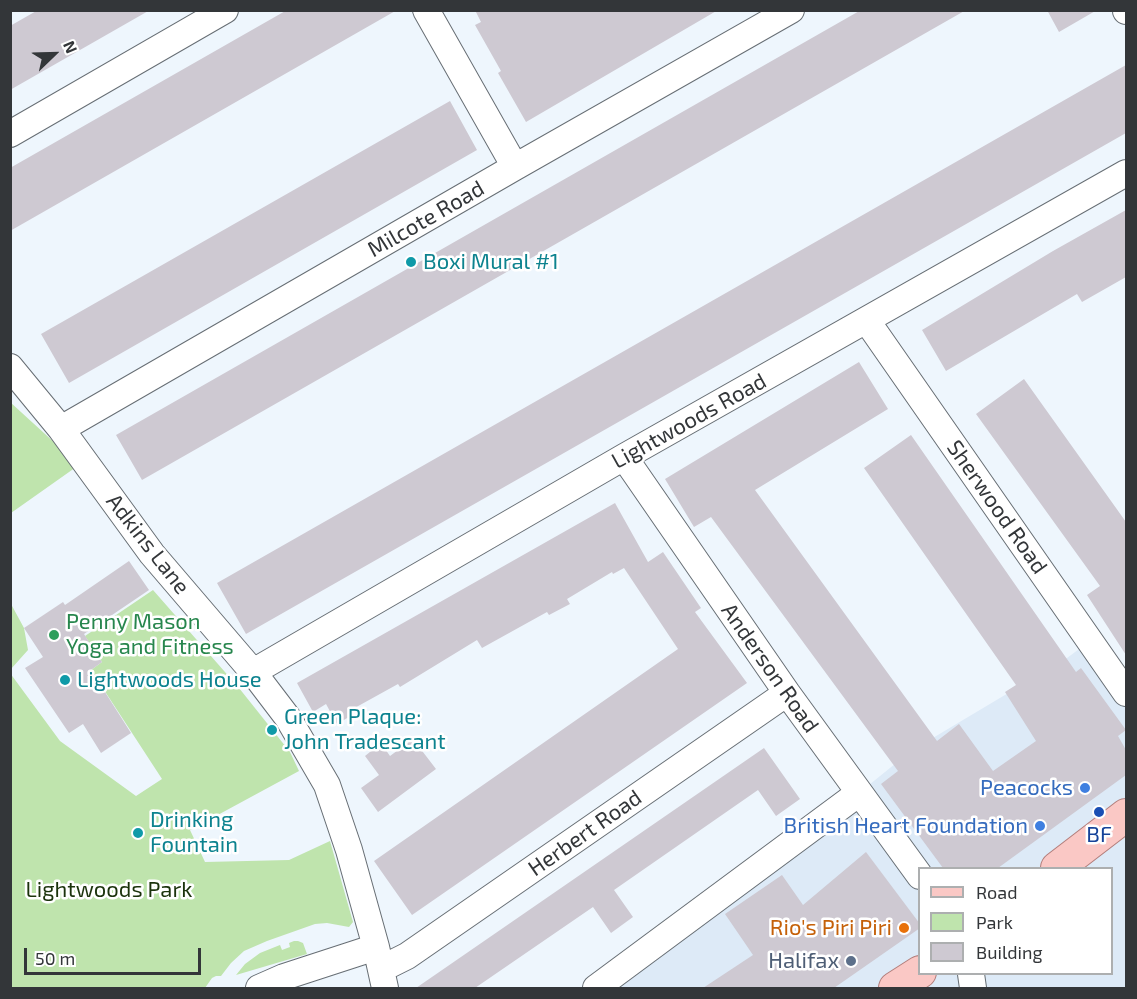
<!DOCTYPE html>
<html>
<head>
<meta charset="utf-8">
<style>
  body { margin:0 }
  #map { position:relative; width:1137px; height:999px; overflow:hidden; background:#eef6fd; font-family:"Exo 2",sans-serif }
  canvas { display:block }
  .frame { position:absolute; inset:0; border:12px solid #333639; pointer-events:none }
  .legend { position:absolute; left:918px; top:867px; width:195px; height:108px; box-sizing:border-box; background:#fff; border:2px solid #adafb0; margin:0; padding:8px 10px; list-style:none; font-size:18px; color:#333639 }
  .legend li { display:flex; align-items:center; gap:12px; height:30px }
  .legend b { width:30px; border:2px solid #adafb0 }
  .north { position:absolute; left:24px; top:24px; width:60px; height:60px; -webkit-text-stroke:4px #fff; paint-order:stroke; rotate:67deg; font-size:16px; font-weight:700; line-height:24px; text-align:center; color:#333639 }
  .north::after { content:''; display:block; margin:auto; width:21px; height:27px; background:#333639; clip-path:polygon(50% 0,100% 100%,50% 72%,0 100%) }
  .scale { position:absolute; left:24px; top:948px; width:177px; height:27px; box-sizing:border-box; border:3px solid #333639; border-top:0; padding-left:8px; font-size:18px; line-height:21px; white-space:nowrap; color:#333639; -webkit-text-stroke:4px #fff; paint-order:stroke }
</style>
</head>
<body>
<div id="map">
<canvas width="1137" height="999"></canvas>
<div class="frame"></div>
<ul class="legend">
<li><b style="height:8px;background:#fac8c5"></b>Road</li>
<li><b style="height:16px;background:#bfe4ad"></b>Park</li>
<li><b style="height:16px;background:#cec9d2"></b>Building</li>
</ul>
<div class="north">N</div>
<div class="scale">50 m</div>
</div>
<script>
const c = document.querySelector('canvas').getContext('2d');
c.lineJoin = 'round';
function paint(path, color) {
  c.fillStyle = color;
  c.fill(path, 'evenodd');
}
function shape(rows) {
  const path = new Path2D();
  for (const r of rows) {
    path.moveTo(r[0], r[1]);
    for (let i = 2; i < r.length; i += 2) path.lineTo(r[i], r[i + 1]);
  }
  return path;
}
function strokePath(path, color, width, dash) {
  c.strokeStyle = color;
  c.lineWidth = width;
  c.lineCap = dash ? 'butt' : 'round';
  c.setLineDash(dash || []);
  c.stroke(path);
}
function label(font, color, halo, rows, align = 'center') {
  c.font = font + ' "Exo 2",sans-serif';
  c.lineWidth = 5;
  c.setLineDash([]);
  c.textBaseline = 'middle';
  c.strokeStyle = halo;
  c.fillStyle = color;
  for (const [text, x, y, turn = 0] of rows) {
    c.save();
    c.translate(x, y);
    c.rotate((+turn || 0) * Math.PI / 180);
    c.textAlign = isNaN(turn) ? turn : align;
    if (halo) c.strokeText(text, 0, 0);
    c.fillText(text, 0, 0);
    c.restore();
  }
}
paint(shape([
  [1090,641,1126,693,1126,988,595,988,859,793,911,751,1067,658],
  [920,868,1112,868,1112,974,920,974]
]), '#ddeaf7');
paint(shape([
  [10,402,79,465,11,513,10,513],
  [153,590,239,688,290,752,299,771,190,830,205,862,289,860,330,841,353,922,349,927,327,923,315,924,267,941,244,951,231,963,221,976,216,976,212,978,205,988,11,988,10,673,60,741,136,796,162,779,91,670,102,662,85,636],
  [11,604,24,628,28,650,11,669],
  [294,941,298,941,303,943,307,954,236,975,245,964,260,953,280,945,282,950,290,947,289,943]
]), '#bfe4ad');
paint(shape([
  [38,10,150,10,10,90,10,26],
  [287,10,397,10,10,231,10,168],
  [475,10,718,10,526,122,498,73,501,71,475,25,481,22],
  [861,10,966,10,142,480,116,435],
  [1047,10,1097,10,1059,32],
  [1126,65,1126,133,246,634,217,583],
  [450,101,477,150,69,383,41,334],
  [1126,210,1126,277,1082,302,1077,294,946,371,922,330,1053,251],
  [859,362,888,409,755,490,937,741,959,724,993,771,1036,741,1005,692,1016,685,864,468,911,435,1076,672,1081,668,1126,730,1118,736,1126,750,1126,775,998,868,943,868,881,784,898,771,711,517,694,527,665,479],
  [1024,379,1126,522,1126,655,1087,595,1100,586,976,414],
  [615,503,648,562,663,552,701,608,695,612,747,683,412,915,374,861,678,649,624,568,613,574,612,572,567,599,570,604,549,615,547,612,482,648,477,640,400,687,398,684,351,710,354,714,337,724,326,704,313,712,297,683],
  [129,561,149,590,84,634,102,662,91,670,131,733,101,753,83,724,69,733,25,668,43,657,24,628,63,602,65,605],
  [413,739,436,769,378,812,361,788,379,775,365,756,381,743,390,756],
  [764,748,800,799,776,816,758,790,614,890,633,917,611,933,593,907,475,988,416,988],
  [866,852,920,924,920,928,834,988,703,988,753,955,725,914,782,875,803,905]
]), '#cec9d2');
const minor = shape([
  [426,10,515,167],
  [1126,10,1126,11],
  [10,134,225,10],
  [867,321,1126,693],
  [10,367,61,429,152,554,253,672,288,718,327,785,349,850,376,947,385,988],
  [61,429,515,167,791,10],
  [624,457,787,693,920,876],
  [253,672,624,457,1126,173],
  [381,969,407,956,787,693],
  [971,974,973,988],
  [259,988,284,977,376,947],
  [596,988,859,793]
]);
const major = shape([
  [1057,868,1126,815],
  [895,988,920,972]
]);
strokePath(minor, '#676e74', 28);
strokePath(major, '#b27e7b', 34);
strokePath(minor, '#fff', 26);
strokePath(major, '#fac8c5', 32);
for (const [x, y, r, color] of [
  [411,262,6,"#0f9aa8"],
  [54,635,6,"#2e9e5b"],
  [65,680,6,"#0f9aa8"],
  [272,730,6,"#0f9aa8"],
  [1085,788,6,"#3f7fe0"],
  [1099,812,6,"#1a4fb4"],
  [1040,826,6,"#3f7fe0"],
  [138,833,6,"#0f9aa8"],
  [904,928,6,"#e8710a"],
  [851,961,6,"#5c6f8a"]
]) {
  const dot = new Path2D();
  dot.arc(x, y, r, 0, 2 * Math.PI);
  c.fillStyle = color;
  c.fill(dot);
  strokePath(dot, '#fff', 2);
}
label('22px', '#333639', '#fff', [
  ["Milcote Road",426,219,-30],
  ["Lightwoods Road",689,421,-29],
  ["Sherwood Road",997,507,55],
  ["Adkins Lane",148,544,52],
  ["Anderson Road",770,668,55],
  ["Herbert Road",585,833,-35]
]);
label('22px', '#0d838f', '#fff', [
  ["Boxi Mural #1",423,262],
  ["Lightwoods House",77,680],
  ["Green Plaque:",284,717],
  ["John Tradescant",284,742],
  ["Drinking",150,820],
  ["Fountain",150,845]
], 'left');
label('22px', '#27864d', '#fff', [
  ["Penny Mason",66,622],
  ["Yoga and Fitness",66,647]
], 'left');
label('22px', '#366cbe', '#fff', [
  ["Peacocks",1073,788],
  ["British Heart Foundation",1028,826]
], 'right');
label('22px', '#164399', '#fff', [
  ["BF",1099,835]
]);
label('22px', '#1b330c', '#fff', [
  ["Lightwoods Park",109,890]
]);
label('22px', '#c56008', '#fff', [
  ["Rio's Piri Piri",892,928]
], 'right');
label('22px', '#4e5e75', '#fff', [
  ["Halifax",839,961]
], 'right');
</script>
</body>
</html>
